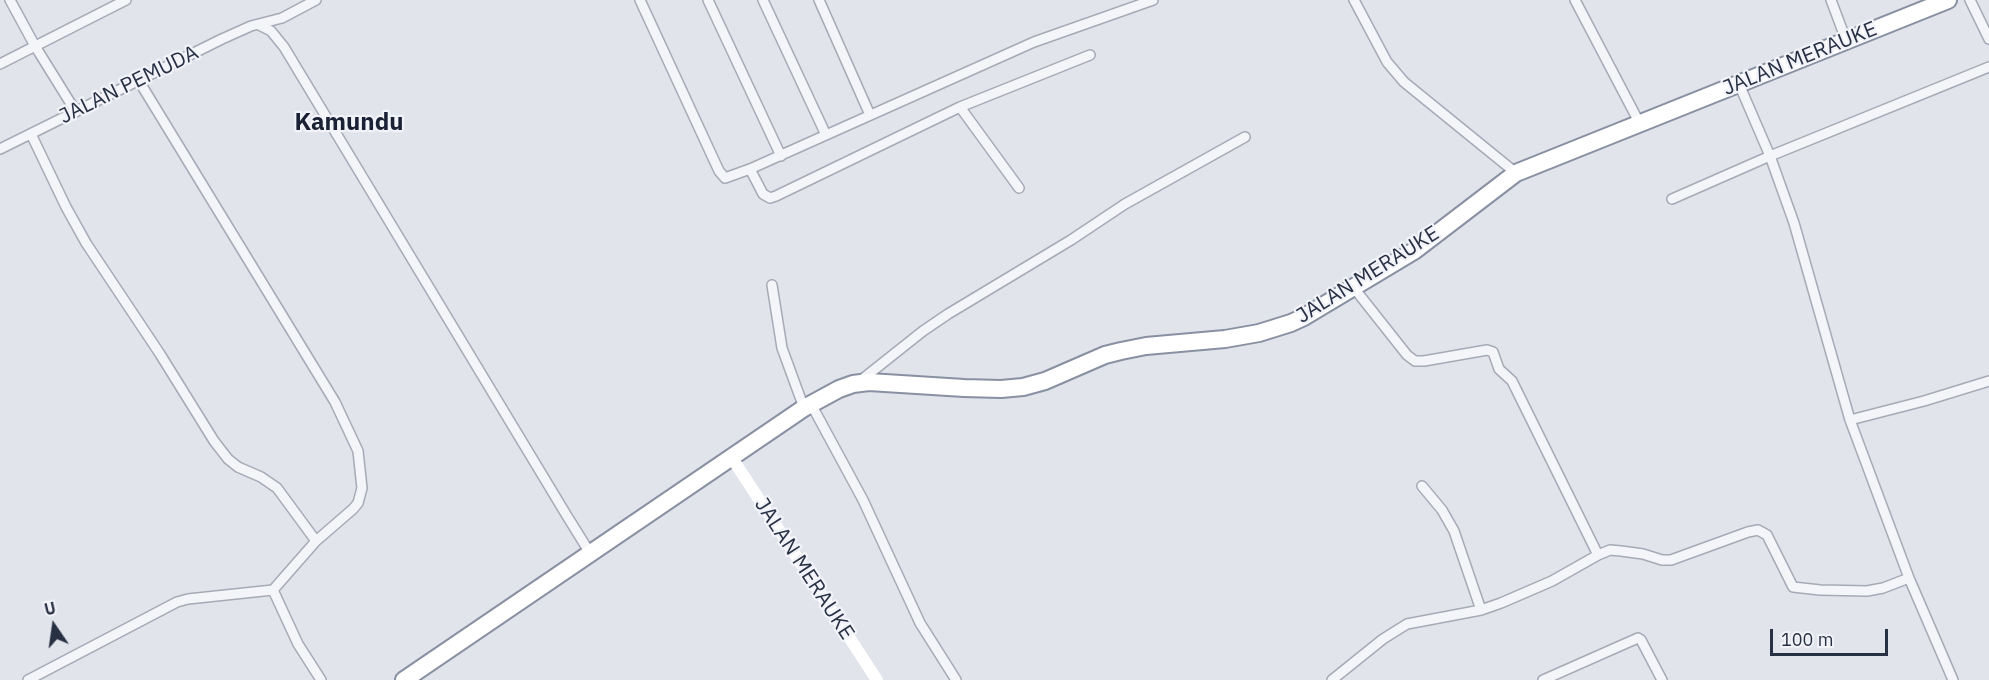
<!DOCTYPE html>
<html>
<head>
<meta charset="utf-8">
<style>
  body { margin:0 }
  #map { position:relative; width:1989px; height:680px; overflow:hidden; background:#e1e4eb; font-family:"IBM Plex Sans",sans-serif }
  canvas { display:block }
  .north { position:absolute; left:24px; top:596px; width:60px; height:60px; -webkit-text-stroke:4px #f1f3f8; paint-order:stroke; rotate:347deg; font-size:16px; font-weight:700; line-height:24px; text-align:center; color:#283044 }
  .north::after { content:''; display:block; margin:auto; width:21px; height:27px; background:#283044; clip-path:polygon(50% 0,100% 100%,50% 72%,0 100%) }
  .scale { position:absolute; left:1770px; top:629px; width:118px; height:27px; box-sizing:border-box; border:3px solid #283044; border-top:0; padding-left:8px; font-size:18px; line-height:21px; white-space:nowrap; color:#283044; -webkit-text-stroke:4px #f1f3f8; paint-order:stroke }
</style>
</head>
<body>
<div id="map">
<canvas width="1989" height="680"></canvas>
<div class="north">U</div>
<div class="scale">100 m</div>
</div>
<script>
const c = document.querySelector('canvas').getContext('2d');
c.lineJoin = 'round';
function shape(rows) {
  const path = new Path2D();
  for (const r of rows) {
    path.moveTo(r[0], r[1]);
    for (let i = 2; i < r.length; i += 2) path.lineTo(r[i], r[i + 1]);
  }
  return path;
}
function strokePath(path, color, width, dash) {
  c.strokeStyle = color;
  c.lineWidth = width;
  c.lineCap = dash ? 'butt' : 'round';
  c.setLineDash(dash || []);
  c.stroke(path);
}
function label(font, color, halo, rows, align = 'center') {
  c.font = font + ' "IBM Plex Sans",sans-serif';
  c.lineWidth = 4.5;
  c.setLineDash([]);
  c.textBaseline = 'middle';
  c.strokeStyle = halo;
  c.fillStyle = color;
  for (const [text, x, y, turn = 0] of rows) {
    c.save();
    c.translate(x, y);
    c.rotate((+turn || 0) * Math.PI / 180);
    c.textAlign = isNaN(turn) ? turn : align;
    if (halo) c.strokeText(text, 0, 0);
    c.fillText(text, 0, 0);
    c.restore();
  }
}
const street = shape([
  [10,0,35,46,76,112],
  [640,0,719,171,725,178,750,169,1034,42,1153,0],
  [708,0,781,156],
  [763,0,826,135],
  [819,0,870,115],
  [1354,0,1387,62,1404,82,1516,173],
  [1575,0,1640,124],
  [1831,0,1846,40],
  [1970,0,1989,39],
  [259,25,271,31,284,47,567,516,590,553],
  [0,64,126,0],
  [1739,84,1770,156,1794,223,1850,420,1909,578,1953,680],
  [960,107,1019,188],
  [31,134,66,207,86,243,160,354,214,441,228,459,238,467,261,477,277,488,316,541],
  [0,149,222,39,251,26,282,18,316,0],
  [750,169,763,194,770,198,776,196,960,107,1090,55],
  [1672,199,1770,156,1989,67],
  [772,285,782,348,804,408],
  [860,381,923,331,948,314,1071,240,1125,204,1245,137],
  [811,404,863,500,920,623,956,680],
  [1850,420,1924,401,1989,381],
  [1422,486,1442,510,1454,531,1481,610],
  [1598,555,1610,550,1621,551,1643,554,1662,560,1671,560,1748,532,1758,530,1767,535,1793,587,1820,590,1867,591,1883,588,1909,578],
  [273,590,298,644,321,680],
  [28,680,177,602,188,599,273,590,316,541,353,509,358,503,362,488,358,451,335,402,139,81],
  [1332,680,1383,639,1407,624,1481,610,1501,603,1552,581,1598,555,1512,381,1499,369,1493,352,1487,350,1424,361,1415,361,1407,355,1354,288],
  [1543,680,1638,638,1641,640,1662,680]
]);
const highway = shape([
  [404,680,804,408,839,389,853,384,869,382,964,388,1001,389,1023,387,1045,381,1105,355,1121,351,1146,346,1225,339,1259,333,1291,323,1304,317,1414,251,1516,173,1948,0]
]);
strokePath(street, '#a6aab6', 12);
strokePath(highway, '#8890a2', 20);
strokePath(street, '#f4f5f9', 9);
strokePath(shape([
  [732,458,877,680]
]), '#fff', 12);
strokePath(highway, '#fff', 16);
label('21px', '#283044', '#f1f3f8', [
  ["JALAN MERAUKE",1800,59,-22],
  ["JALAN PEMUDA",129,85,-26],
  ["JALAN MERAUKE",1368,275,-32],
  ["JALAN MERAUKE",804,569,57]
]);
label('bold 24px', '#1a2134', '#f1f3f8', [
  ["Kamundu",349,123]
]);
</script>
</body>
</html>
